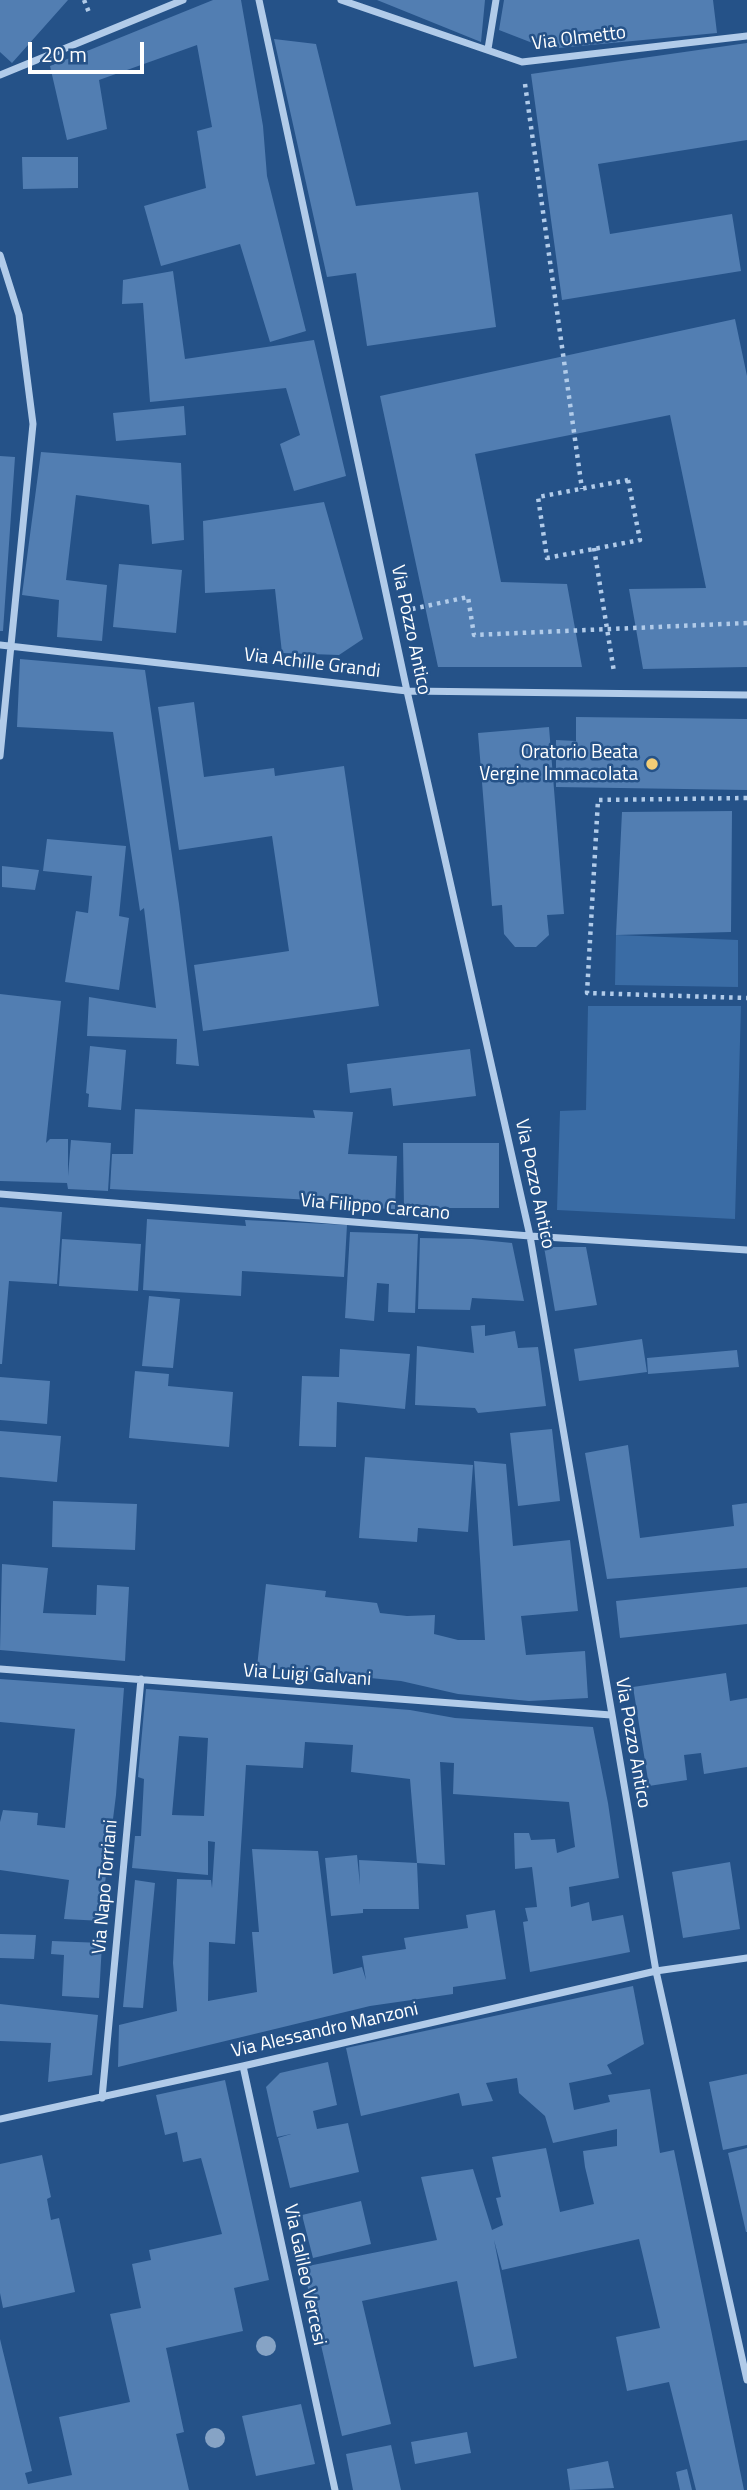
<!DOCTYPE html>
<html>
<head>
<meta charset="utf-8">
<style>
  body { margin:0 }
  #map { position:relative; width:747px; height:2490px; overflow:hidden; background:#255288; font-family:"Titillium Web",sans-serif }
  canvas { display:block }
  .scale { position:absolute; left:28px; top:42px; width:116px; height:32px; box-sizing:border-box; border:4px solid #fff; border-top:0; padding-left:9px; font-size:21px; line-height:24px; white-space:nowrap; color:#fff; -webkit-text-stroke:5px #255288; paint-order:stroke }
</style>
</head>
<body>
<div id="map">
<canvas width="747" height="2490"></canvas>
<div class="scale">20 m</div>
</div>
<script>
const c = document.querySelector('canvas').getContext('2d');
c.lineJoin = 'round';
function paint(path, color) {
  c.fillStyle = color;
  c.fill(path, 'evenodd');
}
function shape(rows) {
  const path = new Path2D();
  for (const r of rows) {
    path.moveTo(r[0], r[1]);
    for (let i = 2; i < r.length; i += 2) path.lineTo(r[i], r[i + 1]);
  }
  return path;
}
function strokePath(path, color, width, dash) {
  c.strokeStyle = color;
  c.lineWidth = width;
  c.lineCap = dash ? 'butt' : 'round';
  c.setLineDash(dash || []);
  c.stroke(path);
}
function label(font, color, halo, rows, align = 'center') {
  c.font = font + ' "Titillium Web",sans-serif';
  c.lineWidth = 5;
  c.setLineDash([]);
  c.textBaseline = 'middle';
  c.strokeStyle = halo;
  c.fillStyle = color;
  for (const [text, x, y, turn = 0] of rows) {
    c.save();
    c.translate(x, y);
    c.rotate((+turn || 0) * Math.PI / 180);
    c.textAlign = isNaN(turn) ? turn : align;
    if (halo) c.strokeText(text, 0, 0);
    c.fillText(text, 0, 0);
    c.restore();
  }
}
paint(shape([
  [616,935,738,940,738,987,615,985],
  [588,1006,741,1006,735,1219,557,1210,560,1111,586,1110]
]), '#3a6ca5');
paint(shape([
  [0,0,68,0,12,63,0,52],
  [213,0,241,0,263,126,267,176,306,331,270,342,240,244,161,266,144,206,206,188,197,131,212,127,197,45,99,80,107,129,67,140,50,66],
  [377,0,485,0,481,42],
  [504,0,713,0,717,33,548,49,499,30],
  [274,39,316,44,356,206,478,192,496,327,367,346,356,273,327,277],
  [747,43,747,140,598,164,610,234,732,214,741,271,562,300,531,74],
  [22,157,78,157,78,188,23,189],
  [173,271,185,359,314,340,346,476,294,491,280,444,300,435,286,388,150,402,143,303,122,304,123,280],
  [735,319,747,376,747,667,643,669,629,589,706,588,670,415,475,454,501,582,567,584,582,667,438,667,380,396],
  [184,406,186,435,116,441,113,413],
  [41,452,181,463,184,540,152,544,149,505,76,495,66,580,107,585,102,641,57,637,59,600,22,595],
  [0,456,15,457,3,631,0,631],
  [324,502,363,639,339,655,282,653,275,589,205,593,203,521],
  [119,564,182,570,176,633,113,627],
  [20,659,145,670,179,904,199,1066,176,1064,177,1039,87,1036,89,997,156,1008,144,908,140,911,113,732,17,727],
  [194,702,204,777,274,768,275,776,344,766,379,1006,203,1031,194,965,289,951,272,836,179,850,158,707],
  [576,717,747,719,747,790,556,787,556,740,576,741],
  [549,727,564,914,547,915,549,935,536,947,515,947,504,934,502,905,492,906,478,733],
  [732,811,731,932,616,935,622,812],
  [47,839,126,846,119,916,129,918,119,990,65,982,76,911,88,913,92,876,43,871],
  [2,866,39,870,35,890,2,887],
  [0,994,61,1001,46,1143,50,1139,68,1139,68,1176,71,1140,111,1143,108,1191,68,1189,67,1183,0,1181],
  [90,1046,126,1050,121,1110,88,1107,89,1094,86,1093],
  [470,1049,476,1096,393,1106,391,1088,350,1093,347,1064],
  [135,1109,315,1118,313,1110,353,1112,348,1154,397,1156,395,1209,346,1207,348,1202,110,1189,112,1154,133,1154],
  [403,1143,499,1143,499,1208,404,1208],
  [0,1207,62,1212,57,1284,9,1281,2,1364,0,1364],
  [147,1219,246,1226,245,1220,347,1225,344,1277,242,1271,241,1296,143,1290],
  [350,1232,418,1234,415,1313,388,1312,389,1284,377,1283,374,1321,345,1318],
  [420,1238,472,1239,512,1243,524,1301,472,1298,470,1310,418,1309],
  [62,1239,141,1244,138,1291,59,1286],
  [544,1247,586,1247,597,1305,555,1311],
  [149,1296,180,1299,173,1368,142,1366],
  [485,1325,485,1336,515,1331,518,1348,538,1347,546,1406,478,1413,475,1408,415,1405,417,1346,474,1353,471,1326],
  [642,1339,647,1372,579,1381,574,1349],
  [340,1349,410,1354,405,1409,337,1402,336,1447,299,1446,302,1376,339,1377],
  [737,1350,739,1367,648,1374,647,1358],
  [135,1371,169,1374,168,1386,233,1392,229,1447,129,1438],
  [0,1377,50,1381,47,1424,0,1420],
  [552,1429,560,1501,518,1506,510,1433],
  [0,1431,61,1436,57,1482,0,1477],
  [628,1445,640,1538,734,1526,732,1505,747,1503,747,1568,607,1579,585,1453],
  [365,1457,473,1465,468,1532,418,1528,417,1542,359,1538],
  [474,1461,506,1464,513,1546,570,1540,578,1611,521,1616,526,1655,585,1651,588,1698,529,1701,458,1694,401,1681,257,1667,266,1584,326,1591,325,1597,377,1603,380,1613,407,1616,435,1615,434,1634,458,1640,485,1640],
  [53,1501,137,1504,135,1550,52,1547],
  [2,1564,48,1568,43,1613,96,1615,97,1585,129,1587,125,1661,0,1650],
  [747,1587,747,1624,620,1638,616,1601],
  [726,1673,730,1701,747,1698,747,1767,704,1774,701,1753,684,1755,687,1780,649,1786,633,1687],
  [0,1679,124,1688,116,1795,105,1883,103,1921,64,1919,69,1880,0,1870,0,1822,3,1810,38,1813,37,1825,65,1828,75,1729,0,1722],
  [146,1689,410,1710,455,1718,593,1727,608,1803,619,1878,569,1887,571,1907,589,1902,592,1921,623,1915,630,1952,530,1972,523,1922,528,1921,525,1908,537,1907,532,1867,515,1869,514,1833,529,1833,531,1840,555,1839,557,1853,575,1847,569,1802,453,1794,454,1763,440,1762,445,1865,417,1863,419,1909,363,1909,363,1913,331,1916,325,1858,357,1855,360,1885,359,1860,417,1863,410,1779,351,1772,353,1745,305,1742,303,1768,246,1765,235,1944,209,1942,208,2001,257,1992,252,1932,259,1932,252,1849,318,1851,333,1974,362,1967,366,1980,362,1956,406,1949,404,1938,468,1928,466,1915,495,1910,506,1979,453,1987,453,1994,370,2006,118,2067,119,2025,177,2011,173,1963,177,1879,211,1880,212,1888,215,1842,208,1841,208,1875,132,1868,135,1836,141,1836,144,1779,138,1777],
  [179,1736,208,1738,204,1816,172,1815],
  [730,1862,740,1929,683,1938,672,1872],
  [135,1880,155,1883,143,2008,123,2007],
  [0,1934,36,1935,34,1959,0,1958],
  [52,1941,102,1943,99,1998,62,1996,64,1955,51,1954],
  [633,1986,644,2044,607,2065,612,2074,569,2083,574,2110,610,2102,608,2095,650,2089,660,2153,674,2150,744,2490,696,2490,669,2382,627,2391,616,2337,660,2328,639,2239,502,2270,494,2240,517,2358,474,2367,457,2281,362,2301,391,2424,342,2436,303,2267,437,2240,421,2177,473,2169,492,2230,503,2225,496,2198,501,2197,492,2157,546,2148,560,2212,594,2204,585,2167,583,2151,617,2146,617,2129,553,2143,545,2116,519,2093,517,2078,486,2083,493,2101,462,2106,459,2093,361,2116,346,2048],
  [0,2004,98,2015,92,2075,48,2082,51,2043,0,2041],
  [328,2062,337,2105,313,2111,317,2129,348,2123,359,2172,290,2188,278,2138,291,2134,277,2137,266,2087,280,2073],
  [747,2074,747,2145,723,2150,709,2082],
  [225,2080,269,2280,234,2288,243,2331,166,2348,184,2432,176,2434,189,2490,0,2490,0,2339,32,2471,25,2473,28,2484,72,2475,59,2417,130,2402,110,2314,141,2308,132,2264,151,2260,149,2250,222,2234,201,2158,183,2162,177,2132,165,2135,156,2095],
  [747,2148,747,2232,746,2232,728,2153],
  [42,2155,51,2197,47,2199,51,2220,59,2218,75,2292,3,2308,0,2293,0,2164],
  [361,2201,371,2244,313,2258,302,2215],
  [301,2404,315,2464,256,2476,242,2416],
  [467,2432,471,2453,415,2464,411,2442],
  [391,2445,401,2490,353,2490,346,2454],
  [608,2461,614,2488,570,2490,567,2469],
  [687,2469,692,2490,680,2490,676,2472]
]), '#527eb2');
strokePath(shape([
  [84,0,90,15],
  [525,84,582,489],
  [628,480,640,540,547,558,538,497,628,480],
  [594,548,614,672],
  [412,609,468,597,474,635,747,623],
  [747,798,598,800,587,993,747,998]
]), '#b1cbe9', 4.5, [3.5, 5]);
strokePath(shape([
  [259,0,407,691,530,1236,656,1971,747,2380],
  [341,0,522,62,747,36],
  [488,49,496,0],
  [0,75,183,0],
  [0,255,19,315,33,424,0,756],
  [0,645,407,691,747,695],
  [0,1194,530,1236,747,1250],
  [0,1669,611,1715],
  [243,2066,335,2490],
  [102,2098,141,1679],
  [0,2119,243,2066,656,1971,747,1958]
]), '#b1cbe9', 7);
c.fillStyle = '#86a3c5';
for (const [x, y] of [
  [266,2346],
  [215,2438]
]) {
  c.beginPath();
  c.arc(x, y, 10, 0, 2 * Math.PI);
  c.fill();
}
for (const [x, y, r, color] of [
  [652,764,7,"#f3cd76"]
]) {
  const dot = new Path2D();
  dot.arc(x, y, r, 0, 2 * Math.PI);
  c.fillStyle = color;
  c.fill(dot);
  strokePath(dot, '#255288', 2.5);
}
label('19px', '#fff', '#255288', [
  ["Via Olmetto",579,39,-7],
  ["Via Pozzo Antico",410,630,78],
  ["Via Achille Grandi",312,664,7],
  ["Via Pozzo Antico",534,1184,78],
  ["Via Filippo Carcano",375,1208,5],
  ["Via Luigi Galvani",307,1676,4],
  ["Via Pozzo Antico",632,1743,80],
  ["Via Napo Torriani",106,1887,-85],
  ["Via Alessandro Manzoni",325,2031,-13],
  ["Via Galileo Vercesi",304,2275,78]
]);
label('19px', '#fff', '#255288', [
  ["Oratorio Beata",638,753],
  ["Vergine Immacolata",638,775]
], 'right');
</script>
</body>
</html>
